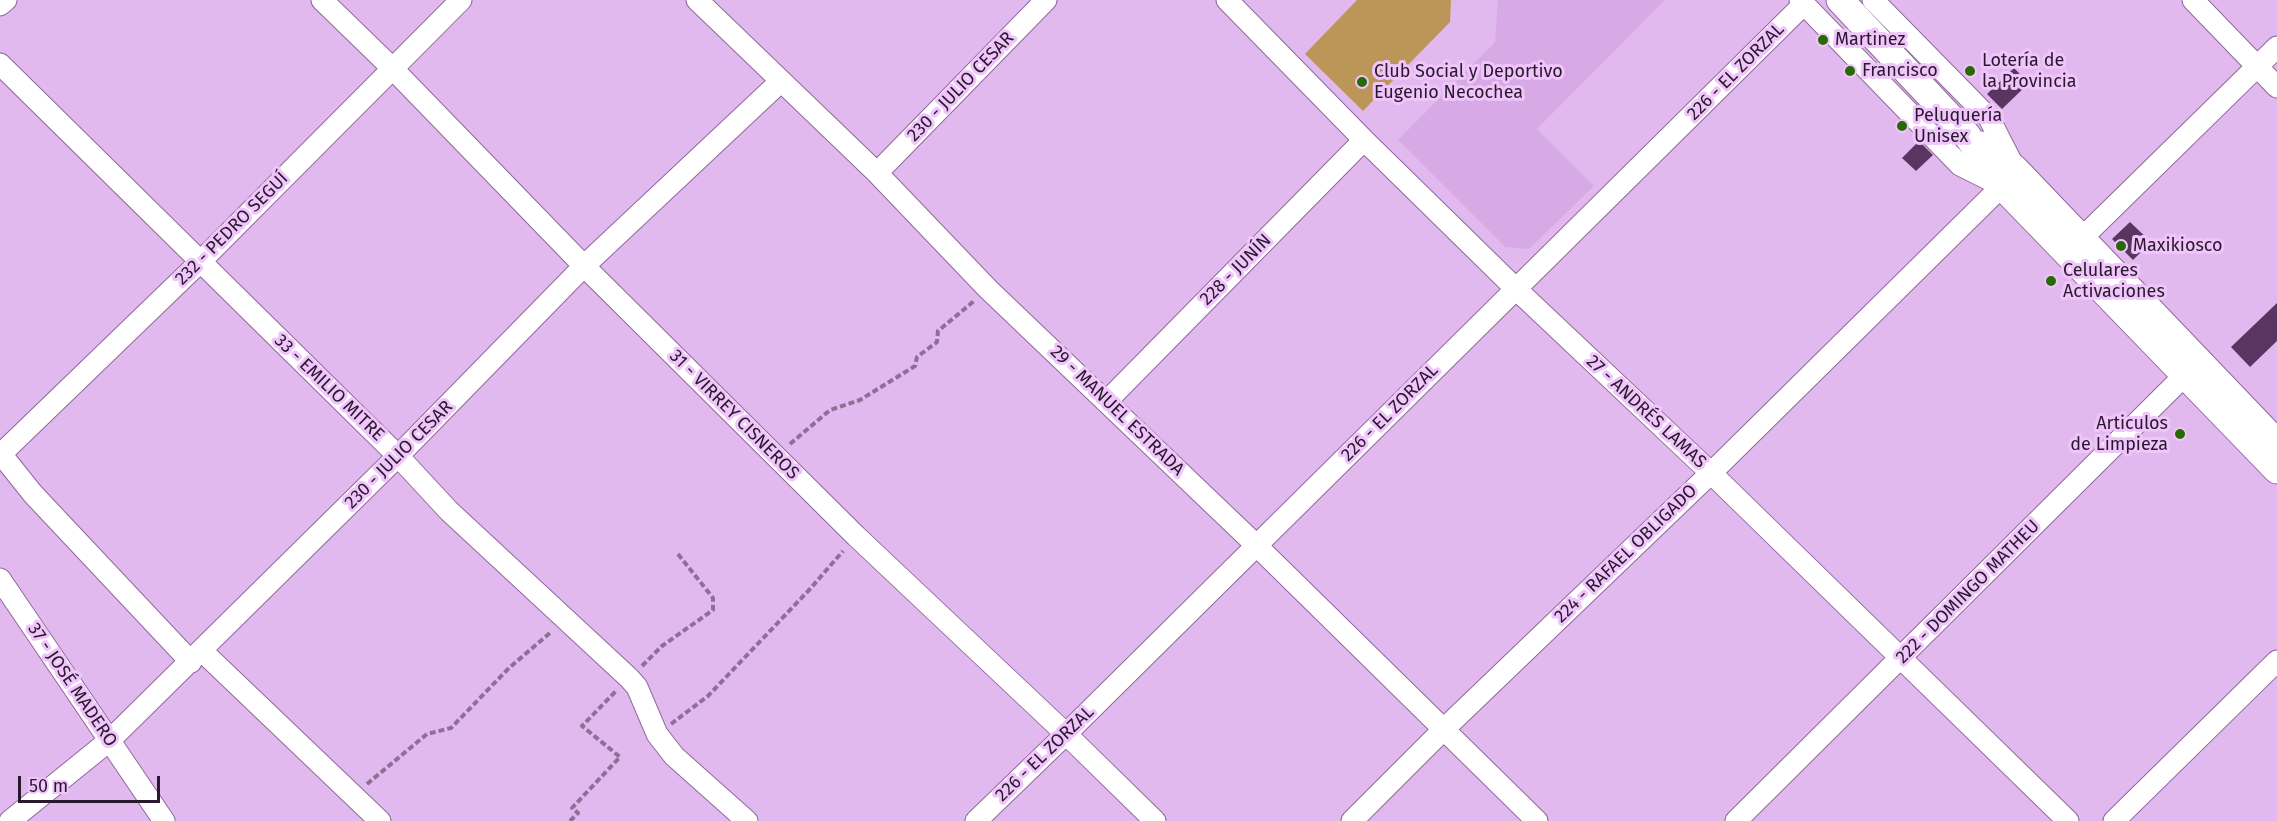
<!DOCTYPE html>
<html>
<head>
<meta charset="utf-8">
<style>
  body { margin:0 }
  #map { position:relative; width:2277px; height:821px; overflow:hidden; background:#e2b9ee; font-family:"Fira Sans",sans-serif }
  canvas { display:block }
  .scale { position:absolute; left:18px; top:776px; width:142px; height:27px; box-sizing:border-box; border:3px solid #28192c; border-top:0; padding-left:8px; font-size:18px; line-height:21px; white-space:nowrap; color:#28192c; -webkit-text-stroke:4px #f0c5fb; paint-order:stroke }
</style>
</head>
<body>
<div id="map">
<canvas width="2277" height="821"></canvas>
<div class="scale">50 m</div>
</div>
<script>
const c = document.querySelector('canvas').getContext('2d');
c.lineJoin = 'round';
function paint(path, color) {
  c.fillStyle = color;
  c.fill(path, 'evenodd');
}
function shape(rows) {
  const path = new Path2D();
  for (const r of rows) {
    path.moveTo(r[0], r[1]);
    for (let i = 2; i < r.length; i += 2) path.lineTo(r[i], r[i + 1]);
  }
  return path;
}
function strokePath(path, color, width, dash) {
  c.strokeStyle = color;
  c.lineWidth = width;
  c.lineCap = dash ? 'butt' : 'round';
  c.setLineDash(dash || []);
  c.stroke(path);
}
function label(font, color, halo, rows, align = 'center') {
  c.font = font + ' "Fira Sans",sans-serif';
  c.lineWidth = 6;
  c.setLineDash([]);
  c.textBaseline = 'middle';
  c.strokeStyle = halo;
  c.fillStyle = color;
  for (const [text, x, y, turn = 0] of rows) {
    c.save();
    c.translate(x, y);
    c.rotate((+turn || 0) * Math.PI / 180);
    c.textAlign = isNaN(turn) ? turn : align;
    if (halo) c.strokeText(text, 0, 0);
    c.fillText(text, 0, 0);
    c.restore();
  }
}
paint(shape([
  [1498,0,1665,0,1537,129,1594,186,1529,249,1505,247,1398,140,1495,42]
]), '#d8aae5');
paint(shape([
  [1357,0,1451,0,1450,22,1363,111,1305,54]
]), '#bc9658');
paint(shape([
  [2014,68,2029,83,2002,109,1987,94],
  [1919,141,1933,155,1916,171,1902,158],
  [2130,222,2151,242,2133,260,2112,239],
  [2277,303,2277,341,2250,367,2231,347]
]), '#593562');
const minor = shape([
  [322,0,392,68,584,266,856,536,1066,734,1155,821],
  [697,0,877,173,988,289,1256,545,1537,821],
  [1227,0,1364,140,1516,289,1711,473,2068,821],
  [1873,0,1989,118,2015,169],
  [2193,0,2277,87],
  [0,5,6,0],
  [0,64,398,456,449,511,629,678,637,687,657,734,674,756,747,821],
  [877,173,1046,0],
  [2081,239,2277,47],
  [1107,401,1364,140],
  [1,454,33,494,191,662],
  [0,455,200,262,461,0],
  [0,579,164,821],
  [202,651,380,821],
  [10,821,110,740,398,456,584,266,781,81],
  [976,821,1066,734,1804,4],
  [1352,821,1443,730,1711,473,2002,186,1960,165,1800,0],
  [1736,821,2196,364],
  [2114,821,2277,661]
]);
const major = shape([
  [1840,0,1966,134,2002,186,2277,470],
  [1982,145,2015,169,2277,443]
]);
strokePath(minor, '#90699a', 23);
strokePath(major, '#90699a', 29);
strokePath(shape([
  [790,444,830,410,860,400,915,366,917,357,937,342,938,331,974,301],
  [642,666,662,646,713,610,713,598,678,554],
  [671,724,708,696,810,589,843,551],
  [367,784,427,734,451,728,509,668,551,632],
  [570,821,578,813,572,808,620,757,582,726,617,690]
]), '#8e7096', 4, [6, 3]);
strokePath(minor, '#fff', 21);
strokePath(major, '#fff', 27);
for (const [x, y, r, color] of [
  [1823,40,6,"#256a03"],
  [1850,71,6,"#256a03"],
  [1970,71,6,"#256a03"],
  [1362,82,6,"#256a03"],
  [1902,126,6,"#256a03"],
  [2121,246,6,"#256a03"],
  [2051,281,6,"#256a03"],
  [2180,434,6,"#256a03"]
]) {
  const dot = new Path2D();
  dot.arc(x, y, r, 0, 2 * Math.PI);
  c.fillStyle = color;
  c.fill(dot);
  strokePath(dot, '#f0c5fb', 2);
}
label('18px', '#28192c', '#f0c5fb', [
  ["Martinez",1835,40],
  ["Lotería de",1982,61],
  ["la Provincia",1982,82],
  ["Francisco",1862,71],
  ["Club Social y Deportivo",1374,72],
  ["Eugenio Necochea",1374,93],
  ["Peluquería",1914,116],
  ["Unisex",1914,137],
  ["Maxikiosco",2133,246],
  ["Celulares",2063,271],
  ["Activaciones",2063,292],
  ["Articulos",2168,424,"right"],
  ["de Limpieza",2168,445,"right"]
], 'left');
label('18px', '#28192c', '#f0c5fb', [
  ["226 - EL ZORZAL",1736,72,-45],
  ["230 - JULIO CESAR",961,87,-46],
  ["232 - PEDRO SEGUÍ",232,229,-45],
  ["228 - JUNÍN",1236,270,-45],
  ["33 - EMILIO MITRE",329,388,44],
  ["29 - MANUEL ESTRADA",1117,411,44],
  ["27 - ANDRÉS LAMAS",1646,412,43],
  ["226 - EL ZORZAL",1390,413,-45],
  ["31 - VIRREY CISNEROS",734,415,45],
  ["230 - JULIO CESAR",399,455,-45],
  ["224 - RAFAEL OBLIGADO",1626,554,-44],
  ["222 - DOMINGO MATHEU",1968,592,-45],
  ["37 - JOSÉ MADERO",72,685,56],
  ["226 - EL ZORZAL",1045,754,-44]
]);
</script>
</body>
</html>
